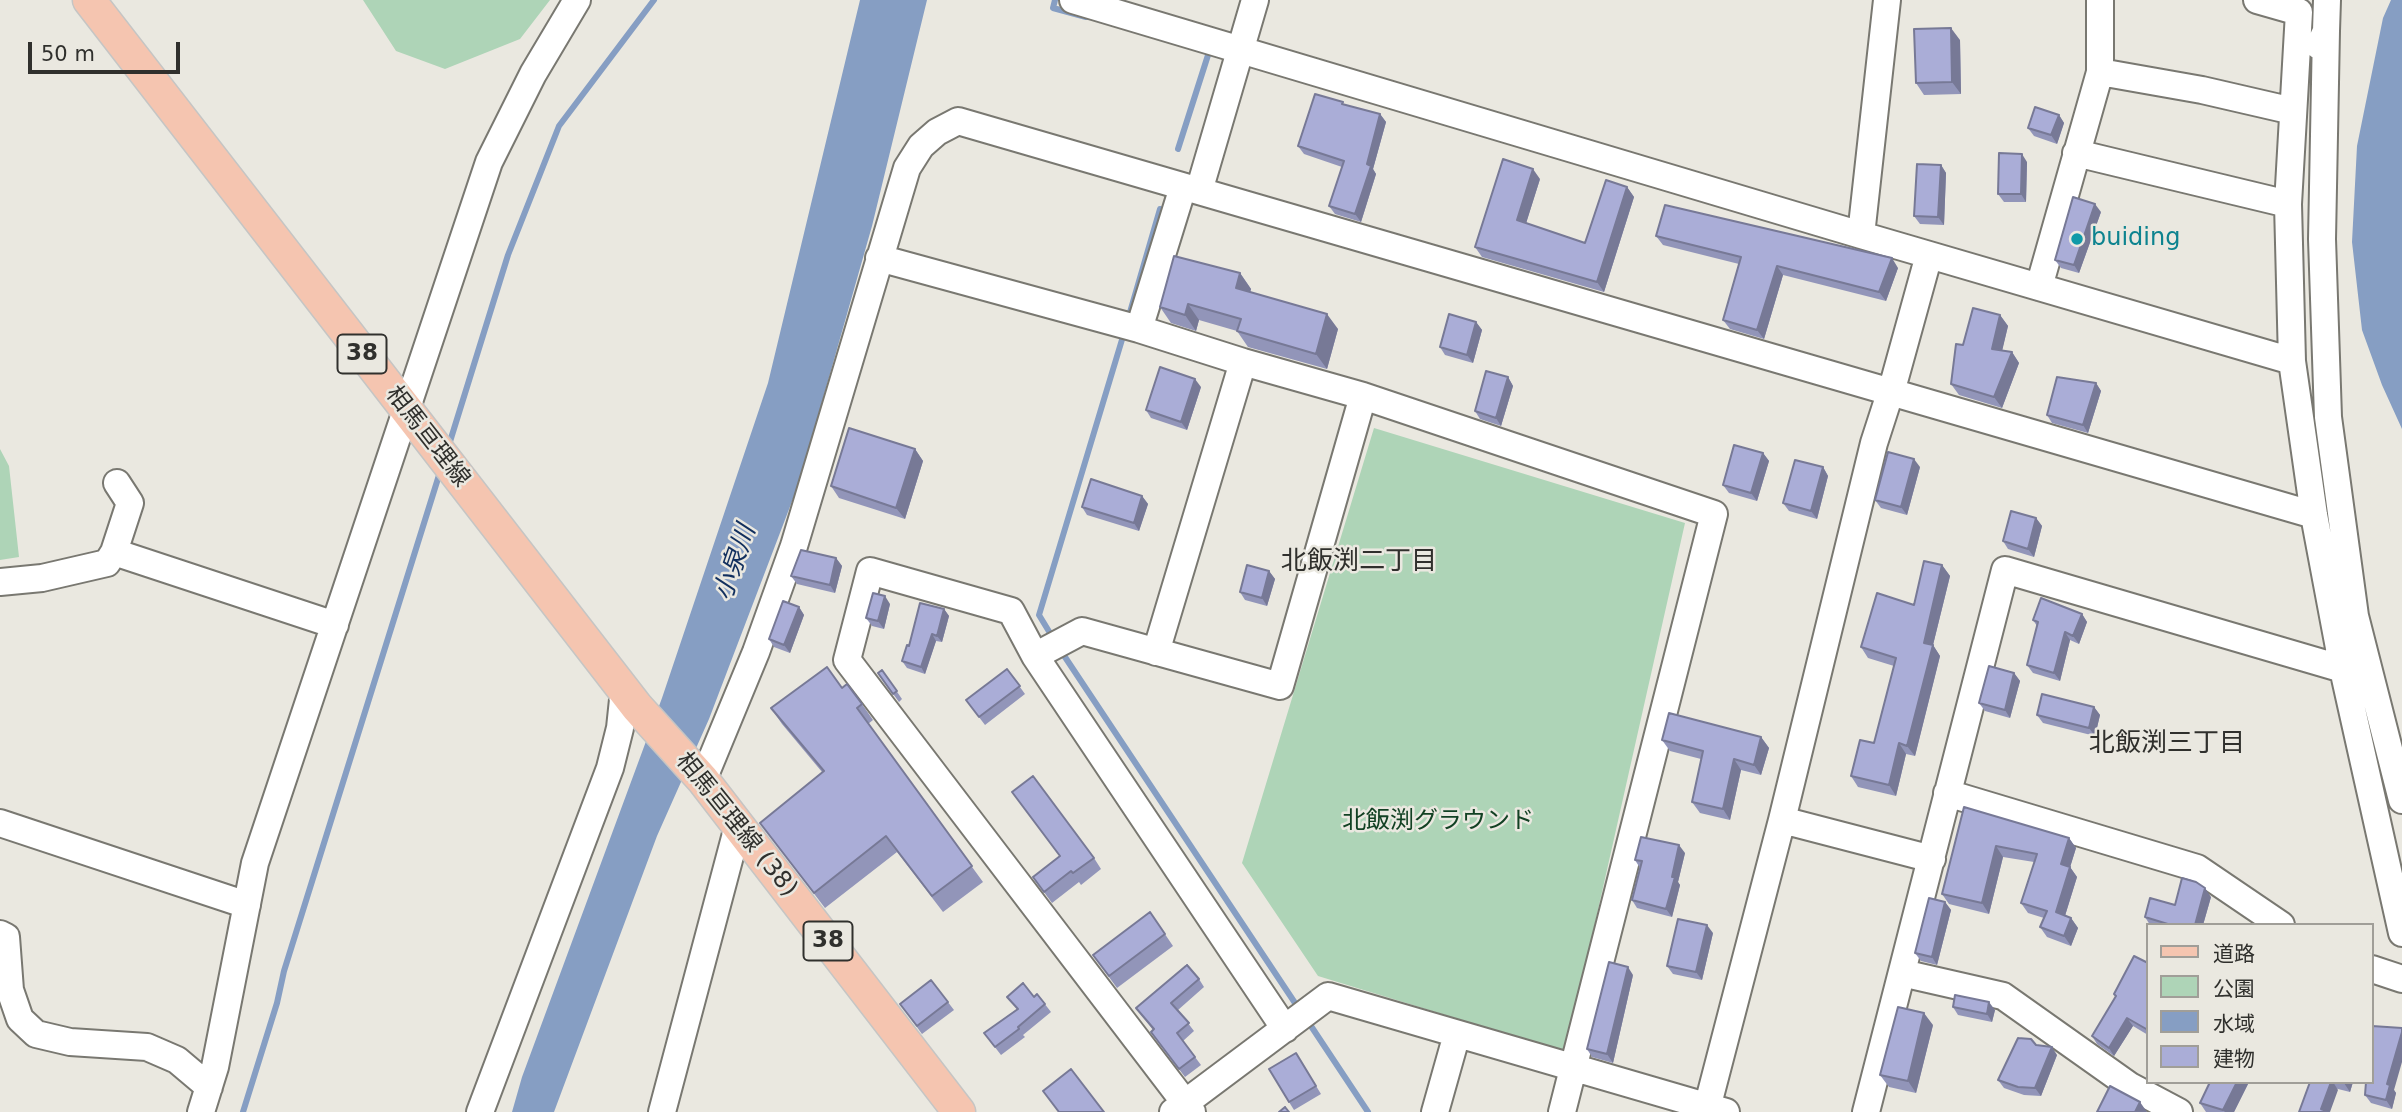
<!DOCTYPE html>
<html>
<head>
<meta charset="utf-8">
<style>
  body { margin:0 }
  #map { position:relative; width:2402px; height:1112px; overflow:hidden; background:#eae8e0; font-family:"DejaVu Sans","Noto Sans JP",sans-serif }
  canvas { display:block }
  .legend { position:absolute; left:2146px; top:923px; width:228px; height:161px; box-sizing:border-box; background:#eae8e0; border:2px solid #a09e98; margin:0; padding:9px 12px; list-style:none; font-size:21px; color:#30302d }
  .legend li { display:flex; align-items:center; gap:14px; height:35px }
  .legend b { width:35px; border:2px solid #a09e98 }
  .scale { position:absolute; left:28px; top:42px; width:152px; height:32px; box-sizing:border-box; border:4px solid #30302d; border-top:0; padding-left:9px; font-size:21px; line-height:24px; white-space:nowrap; color:#30302d; -webkit-text-stroke:5px #eae8e0; paint-order:stroke }
</style>
</head>
<body>
<div id="map">
<canvas width="2402" height="1112"></canvas>
<ul class="legend">
<li><b style="height:9px;background:#f5c5b0"></b>道路</li>
<li><b style="height:19px;background:#aed4b7"></b>公園</li>
<li><b style="height:19px;background:#869ec3"></b>水域</li>
<li><b style="height:19px;background:#aaadd7"></b>建物</li>
</ul>
<div class="scale">50 m</div>
</div>
<script>
const c = document.querySelector('canvas').getContext('2d');
c.lineJoin = 'round';
function paint(path, color) {
  c.fillStyle = color;
  c.fill(path, 'evenodd');
}
function shape(rows) {
  const path = new Path2D();
  for (const r of rows) {
    path.moveTo(r[0], r[1]);
    for (let i = 2; i < r.length; i += 2) path.lineTo(r[i], r[i + 1]);
  }
  return path;
}
function strokePath(path, color, width, dash) {
  c.strokeStyle = color;
  c.lineWidth = width;
  c.lineCap = dash ? 'butt' : 'round';
  c.setLineDash(dash || []);
  c.stroke(path);
}
function label(font, color, halo, rows, align = 'center') {
  c.font = font + ' "DejaVu Sans","Noto Sans JP",sans-serif';
  c.lineWidth = 5;
  c.setLineDash([]);
  c.textBaseline = 'middle';
  c.strokeStyle = halo;
  c.fillStyle = color;
  for (const [text, x, y, turn = 0] of rows) {
    c.save();
    c.translate(x, y);
    c.rotate((+turn || 0) * Math.PI / 180);
    c.textAlign = isNaN(turn) ? turn : align;
    if (halo) c.strokeText(text, 0, 0);
    c.fillText(text, 0, 0);
    c.restore();
  }
}
paint(shape([
  [363,0,550,0,520,39,445,69,396,51],
  [1374,428,1685,523,1566,1052,1318,976,1242,863],
  [0,449,9,466,19,557,0,560]
]), '#aed4b7');
paint(shape([
  [860,0,927,0,872,226,799,483,709,719,657,836,554,1112,512,1112,522,1077,662,698,768,383],
  [2391,0,2402,0,2402,429,2382,385,2362,330,2352,242,2357,146,2383,18]
]), '#869ec3');
strokePath(shape([
  [1055,0,1053,8,1086,17],
  [1178,149,1209,52,1204,50],
  [1128,319,1160,209],
  [448,448,508,255,559,126,654,0],
  [1053,638,1039,615,1124,333],
  [1061,651,1299,1009],
  [1307,1020,1368,1112],
  [243,1112,277,1003,284,971,440,472]
]), '#869ec3', 6);
const minor = shape([
  [1073,0,1861,235,2292,361],
  [2257,0,2299,12,2288,204,2292,361,2314,515,2343,669,2402,933],
  [2326,31,2322,239,2328,417,2355,616,2402,800],
  [2319,46,2326,31,2327,0],
  [2100,72,2202,90,2293,111],
  [2076,153,2288,204],
  [1199,191,1255,0],
  [1861,235,1887,0],
  [879,258,1139,329,1243,362,1363,396,1714,514,1562,1112],
  [2039,287,2100,72,2100,0],
  [1139,329,1183,187],
  [117,483,130,503,114,552,335,625],
  [0,582,42,578,107,563,114,552],
  [1156,652,1243,362],
  [1035,656,1082,631,1280,686,1363,396],
  [703,780,756,652,794,546,907,168,921,146,937,132,958,121,2314,515],
  [1947,793,2197,868,2281,925],
  [1782,820,1932,859],
  [0,823,247,905],
  [0,934,6,937,10,990,20,1019,36,1034,70,1042,147,1047,177,1060,209,1087],
  [2372,969,2402,979],
  [1902,973,2003,996,2130,1086,2179,1112],
  [201,1112,215,1067,255,863,489,162,533,74,577,0],
  [480,1112,610,768,620,728,624,690],
  [662,1112,738,826],
  [1173,1112,1328,996,1726,1112],
  [1192,1112,847,660,870,571,1011,611,1035,656,1285,1029],
  [1435,1112,1457,1034],
  [1706,1112,1782,820,1874,443,1895,378,1929,255],
  [1866,1112,2005,570,2343,669]
]);
const major = shape([
  [89,0,637,707,703,780,959,1112]
]);
strokePath(minor, '#797871', 30);
strokePath(major, '#c5c5c4', 35);
strokePath(minor, '#fff', 26);
strokePath(major, '#f5c5b0', 32);
paint(shape([
  [1960,40,1961,94,1924,95,1916,83],
  [1345,105,1380,114,1386,122,1373,169,1376,174,1361,222,1335,214,1329,206,1342,167,1304,154,1298,146],
  [2059,115,2064,123,2057,144,2034,136,2028,128],
  [2027,162,2026,202,2004,202,1998,194],
  [1941,165,1946,173,1944,225,1920,224,1914,216],
  [1540,179,1526,223,1585,243,1627,187,1634,197,1604,292,1482,257,1475,247],
  [2101,212,2079,273,2061,268,2055,260],
  [1656,236,1898,268,1886,301,1783,275,1764,339,1730,329,1723,320,1739,264,1663,245],
  [1240,273,1251,289,1250,292,1338,329,1327,369,1248,347,1237,331,1199,320,1196,331,1171,323,1160,307],
  [2000,315,2008,326,2002,350,2012,352,2019,363,2002,408,1959,395,1951,384,1963,345],
  [1476,322,1482,330,1473,363,1445,355,1440,347],
  [1508,377,1513,386,1501,426,1480,419,1475,411],
  [2096,383,2101,391,2088,433,2052,423,2047,415],
  [1201,387,1187,430,1151,418,1146,410],
  [915,449,923,461,905,519,839,498,831,486],
  [1763,453,1769,461,1757,501,1729,493,1723,485],
  [1823,467,1828,476,1817,519,1789,511,1783,503],
  [1920,467,1907,515,1881,508,1875,500],
  [1142,496,1148,504,1139,531,1087,515,1082,507],
  [2036,518,2042,526,2034,557,2008,549,2003,541],
  [836,558,842,566,835,593,797,584,791,576],
  [1942,565,1950,576,1933,645,1940,656,1915,756,1906,754,1896,796,1858,787,1851,776,1874,743,1894,666,1868,658,1861,647,1914,605],
  [1269,571,1275,579,1267,606,1245,600,1240,592],
  [890,604,884,629,872,626,866,618],
  [799,607,804,615,790,653,774,647,769,639],
  [944,609,949,616,942,642,936,641,925,674,907,668,902,661,909,646],
  [2082,614,2087,622,2079,644,2070,640,2060,681,2033,673,2027,665,2037,626,2033,620],
  [1007,669,1025,694,985,725,966,700],
  [882,670,902,699,899,702,878,673],
  [2014,673,2020,681,2010,718,1985,711,1979,703],
  [842,688,862,704,873,720,868,724,983,882,943,912,897,852,825,908,760,823,822,772,782,724,771,708],
  [2094,707,2100,715,2095,736,2043,723,2037,715],
  [1761,737,1769,748,1761,775,1741,770,1730,820,1700,813,1692,802,1701,759,1670,751,1662,740],
  [1964,807,2069,838,2076,848,2070,867,2077,877,2065,916,2071,918,2078,928,2071,946,2047,937,2040,927,2044,918,2028,913,2021,903,2034,862,2003,857,1989,914,1949,904,1942,894],
  [1685,853,1678,882,1680,885,1672,917,1637,908,1632,900,1640,868,1635,860],
  [1094,858,1101,869,1081,885,1079,882,1052,903,1033,877],
  [2211,897,2203,925,2150,925,2145,917,2175,905],
  [1945,902,1951,910,1937,965,1921,961,1915,953],
  [1150,912,1173,946,1117,988,1093,955],
  [1713,933,1702,980,1673,974,1667,966],
  [2148,963,2148,1035,2133,1026,2114,1056,2097,1044,2092,1036,2116,997,2114,994],
  [1633,975,1613,1063,1592,1057,1587,1049],
  [1199,979,1204,987,1178,1010,1194,1031,1183,1041,1201,1065,1185,1077,1157,1040,1153,1030,1136,1008],
  [931,980,954,1010,922,1034,900,1004],
  [1037,994,1051,1012,1023,1035,1025,1037,1001,1055,984,1033,1017,1009,1007,997,1034,997],
  [1953,1007,1995,1010,1992,1022,1958,1015],
  [1933,1025,1916,1093,1889,1087,1880,1075],
  [2036,1045,2057,1055,2041,1096,2024,1095,2004,1088,1998,1080],
  [1296,1053,1321,1094,1294,1110,1289,1102],
  [2210,1082,2249,1082,2234,1112,2206,1112,2200,1103],
  [2310,1082,2353,1082,2350,1092],
  [2394,1090,2396,1093,2392,1109,2371,1103,2365,1095]
]), '#9295b9');
paint(shape([
  [1951,28,1960,40,1961,94,1952,82],
  [1380,114,1386,122,1373,169,1376,174,1361,222,1355,214],
  [2059,115,2064,123,2057,144,2051,135],
  [2022,154,2027,162,2026,202,2021,194],
  [1941,165,1946,173,1944,225,1938,217],
  [1533,169,1540,179,1524,230,1517,220],
  [1627,187,1634,197,1604,292,1597,282],
  [2095,204,2101,212,2079,273,2074,265],
  [1892,258,1898,268,1886,301,1879,292],
  [1777,266,1783,275,1764,339,1757,330],
  [1240,273,1251,289,1247,303,1236,288],
  [1188,304,1199,320,1196,331,1185,315],
  [1327,314,1338,329,1327,369,1316,354],
  [2000,315,2008,326,2000,360,1992,349],
  [1476,322,1482,330,1473,363,1467,355],
  [2012,352,2019,363,2002,408,1994,397],
  [1508,377,1513,386,1501,426,1496,418],
  [1195,379,1201,387,1187,430,1181,422],
  [2096,383,2101,391,2088,433,2083,425],
  [915,449,923,461,905,519,896,508],
  [1763,453,1769,461,1757,501,1751,493],
  [1914,459,1920,467,1907,515,1901,507],
  [1823,467,1828,476,1817,519,1811,511],
  [1142,496,1148,504,1139,531,1134,523],
  [2036,518,2042,526,2034,557,2028,549],
  [836,558,842,566,835,593,830,585],
  [1942,565,1950,576,1933,645,1940,656,1915,756,1907,746,1924,643],
  [1269,571,1275,579,1267,606,1262,598],
  [885,596,890,604,884,629,878,621],
  [799,607,804,615,790,653,784,645],
  [944,609,949,616,942,642,937,636],
  [2082,614,2087,622,2079,644,2073,636],
  [2065,632,2070,640,2060,681,2054,673],
  [932,634,936,641,925,674,921,667],
  [2014,673,2020,681,2010,718,2005,710],
  [2094,707,2100,715,2095,736,2089,728],
  [1761,737,1769,748,1761,775,1754,765],
  [1899,743,1906,754,1896,796,1889,785],
  [1734,759,1741,770,1730,820,1723,809],
  [2069,838,2076,848,2068,874,2061,864],
  [1679,845,1685,853,1678,882,1680,885,1672,917,1666,909,1672,877],
  [1996,846,2003,857,1989,914,1982,903],
  [2070,867,2077,877,2063,922,2056,912],
  [2205,888,2211,897,2203,925,2195,925],
  [1945,902,1951,910,1937,965,1932,957],
  [2071,918,2078,928,2071,946,2064,936],
  [1707,925,1713,933,1702,980,1696,972],
  [1628,967,1633,975,1613,1063,1607,1054],
  [1989,1002,1995,1010,1992,1022,1987,1014],
  [1924,1013,1933,1025,1916,1093,1908,1081],
  [2127,1018,2133,1026,2114,1056,2109,1048],
  [2402,1032,2402,1062,2394,1090,2396,1093,2392,1109,2386,1100,2387,1084],
  [2052,1047,2057,1055,2041,1096,2035,1088],
  [2237,1082,2249,1082,2234,1112,2225,1112,2223,1110],
  [2331,1082,2333,1082,2338,1090,2330,1112,2321,1109],
  [2344,1082,2353,1082,2350,1092,2344,1083],
  [2140,1102,2147,1112,2135,1112]
]), '#777996');
const building = shape([
  [1951,28,1952,82,1916,83,1914,29,1951,28],
  [1315,94,1343,102,1342,104,1380,114,1367,164,1371,166,1355,214,1329,206,1344,161,1298,146,1315,94],
  [2035,107,2059,115,2051,135,2028,128,2035,107],
  [1999,153,2022,154,2021,194,1998,194,1999,153],
  [1503,159,1533,169,1517,220,1585,243,1606,180,1627,187,1597,282,1475,247,1503,159],
  [1917,164,1941,165,1938,217,1914,216,1917,164],
  [2073,197,2095,204,2074,265,2055,260,2073,197],
  [1665,205,1892,258,1879,292,1777,266,1757,330,1723,320,1741,257,1656,236,1665,205],
  [1174,256,1240,273,1236,288,1327,314,1316,354,1237,331,1241,319,1188,304,1185,315,1160,307,1174,256],
  [1973,308,2000,315,1992,349,2012,352,1994,397,1951,384,1956,344,1963,345,1973,308],
  [1449,314,1476,322,1467,355,1440,347,1449,314],
  [1160,367,1195,379,1181,422,1146,410,1160,367],
  [1486,371,1508,377,1496,418,1475,411,1486,371],
  [2057,377,2096,383,2083,425,2047,415,2057,377],
  [849,428,915,449,896,508,831,486,849,428],
  [1734,445,1763,453,1751,493,1723,485,1734,445],
  [1888,452,1914,459,1901,507,1875,500,1888,452],
  [1795,460,1823,467,1811,511,1783,503,1795,460],
  [1091,479,1142,496,1134,523,1082,507,1091,479],
  [2011,511,2036,518,2028,549,2003,541,2011,511],
  [801,550,836,558,830,585,791,576,801,550],
  [1924,561,1942,565,1924,643,1933,645,1907,746,1899,743,1889,785,1851,776,1860,740,1874,743,1896,658,1861,647,1877,593,1914,605,1924,561],
  [1247,565,1269,571,1262,598,1240,592,1247,565],
  [873,593,885,596,878,621,866,618,873,593],
  [2041,598,2082,614,2073,636,2065,632,2054,673,2027,665,2038,622,2033,620,2041,598],
  [783,601,799,607,784,645,769,639,783,601],
  [920,603,944,609,937,636,932,634,921,667,902,661,907,645,909,646,920,603],
  [1989,666,2014,673,2005,710,1979,703,1989,666],
  [827,667,842,688,847,684,862,704,857,708,972,866,932,896,886,836,814,893,760,823,824,771,771,708,827,667],
  [1007,669,1020,686,979,717,966,700,1007,669],
  [882,670,897,691,893,694,878,673,882,670],
  [2042,694,2094,707,2089,728,2037,715,2042,694],
  [1669,713,1761,737,1754,765,1734,759,1723,809,1692,802,1703,751,1662,740,1669,713],
  [1033,776,1094,858,1073,873,1071,871,1044,892,1033,877,1060,856,1012,792,1033,776],
  [1964,807,2069,838,2061,864,2070,867,2056,912,2071,918,2064,936,2040,927,2047,911,2021,903,2037,854,1996,846,1982,903,1942,894,1964,807],
  [1641,837,1679,845,1672,877,1675,877,1666,909,1632,900,1642,861,1635,860,1641,837],
  [2182,878,2196,882,2205,888,2195,925,2171,925,2145,917,2150,898,2175,905,2182,878],
  [1929,898,1945,902,1932,957,1915,953,1929,898],
  [1150,912,1165,934,1109,976,1093,955,1150,912],
  [1678,919,1707,925,1696,972,1667,966,1678,919],
  [2134,956,2148,963,2148,1030,2127,1018,2109,1048,2092,1036,2116,996,2114,994,2134,956],
  [1609,962,1628,967,1607,1054,1587,1049,1609,962],
  [1187,965,1199,979,1171,1003,1189,1023,1177,1033,1195,1057,1179,1069,1151,1032,1154,1029,1136,1008,1187,965],
  [931,980,948,1002,917,1026,900,1004,931,980],
  [1023,983,1034,997,1037,994,1045,1004,1018,1027,1019,1029,995,1047,984,1033,1018,1009,1007,997,1023,983],
  [1955,995,1989,1002,1987,1014,1953,1007,1955,995],
  [1898,1007,1924,1013,1908,1081,1880,1075,1898,1007],
  [2372,1026,2402,1028,2402,1032,2387,1084,2390,1085,2386,1100,2365,1095,2366,1082,2372,1082,2372,1026],
  [2018,1038,2031,1039,2036,1045,2052,1047,2035,1088,2018,1087,1998,1080,2018,1038],
  [1296,1053,1316,1086,1289,1102,1269,1069,1296,1053],
  [1071,1069,1104,1112,1059,1112,1043,1091,1071,1069],
  [2210,1082,2237,1082,2223,1110,2200,1103,2210,1082],
  [2310,1082,2331,1082,2321,1109,2329,1112,2299,1112,2310,1082],
  [2110,1086,2140,1102,2135,1112,2097,1112,2110,1086],
  [1285,1107,1289,1112,1279,1112,1285,1107]
]);
paint(building, '#aaadd7');
strokePath(building, '#777996', 2);
for (const [x, y, r, color] of [
  [2077,239,7,"#0f9aa8"]
]) {
  const dot = new Path2D();
  dot.arc(x, y, r, 0, 2 * Math.PI);
  c.fillStyle = color;
  c.fill(dot);
  strokePath(dot, '#eae8e0', 2.5);
}
for (const [x, y, w] of [
  [362,354,49],
  [828,941,49]
]) {
  const box = new Path2D();
  box.roundRect(x - w / 2, y - 19.5, w, 39, 5);
  c.fillStyle = '#eae8e0';
  c.fill(box);
  strokePath(box, '#30302d', 2);
}
label('bold 23px', '#30302d', null, [
  ["38",362,354],
  ["38",828,941]
]);
label('24px', '#0d838f', '#eae8e0', [
  ["buiding",2091,239]
], 'left');
label('24px', '#30302d', '#eae8e0', [
  ["相馬亘理線",427,437,52],
  ["相馬亘理線 (38)",736,825,51]
]);
label('24px', '#124123', '#eae8e0', [
  ["北飯渕グラウンド",1438,822]
]);
label('26px', '#30302d', '#eae8e0', [
  ["北飯渕二丁目",1359,562],
  ["北飯渕三丁目",2167,744]
]);
label('italic 26px', '#112f5e', '#eae8e0', [
  ["小泉川",736,563,-71]
]);
</script>
</body>
</html>
